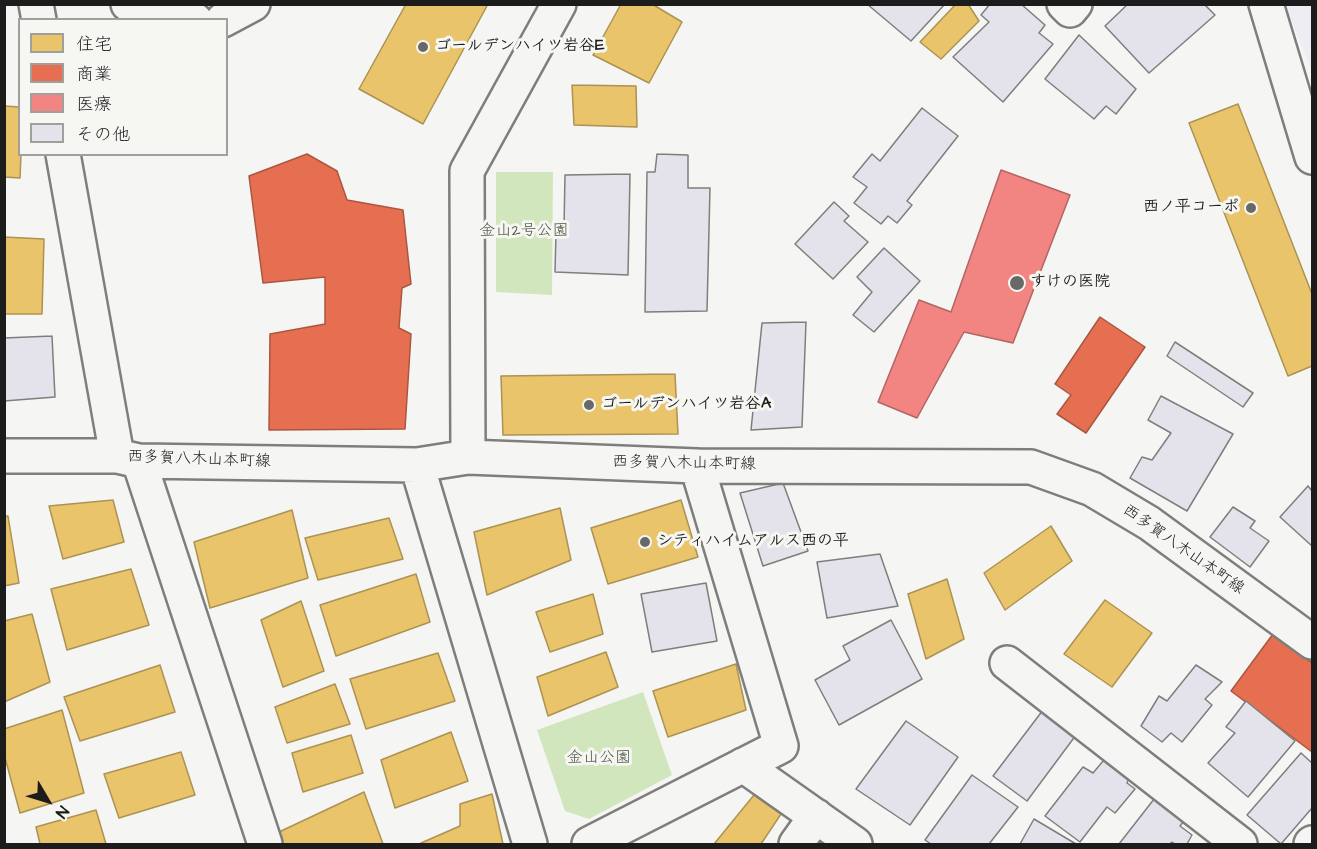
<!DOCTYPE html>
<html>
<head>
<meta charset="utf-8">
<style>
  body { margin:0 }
  #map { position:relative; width:1317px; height:849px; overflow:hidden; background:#f5f5f3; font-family:"Architects Daughter","Klee One",sans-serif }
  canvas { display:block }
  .frame { position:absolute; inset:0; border:6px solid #1c1c1c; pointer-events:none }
  .legend { position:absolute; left:18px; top:18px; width:210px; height:138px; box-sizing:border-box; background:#f6f6f2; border:2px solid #9f9f9c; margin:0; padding:8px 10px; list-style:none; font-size:18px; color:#1c1c1c }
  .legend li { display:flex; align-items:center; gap:12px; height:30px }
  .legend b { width:30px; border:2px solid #9f9f9c }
  .north { position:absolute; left:18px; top:771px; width:60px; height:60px; -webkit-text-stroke:4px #f6f6f2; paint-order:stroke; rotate:128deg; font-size:16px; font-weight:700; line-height:24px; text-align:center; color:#1c1c1c }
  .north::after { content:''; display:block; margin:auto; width:21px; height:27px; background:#1c1c1c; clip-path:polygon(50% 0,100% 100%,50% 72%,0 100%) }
</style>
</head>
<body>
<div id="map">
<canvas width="1317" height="849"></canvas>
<div class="frame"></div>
<ul class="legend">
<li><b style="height:16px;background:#e9c46a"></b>住宅</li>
<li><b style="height:16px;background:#e76f51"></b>商業</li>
<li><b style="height:16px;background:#f28482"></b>医療</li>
<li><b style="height:16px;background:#e4e3ec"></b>その他</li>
</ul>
<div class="north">N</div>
</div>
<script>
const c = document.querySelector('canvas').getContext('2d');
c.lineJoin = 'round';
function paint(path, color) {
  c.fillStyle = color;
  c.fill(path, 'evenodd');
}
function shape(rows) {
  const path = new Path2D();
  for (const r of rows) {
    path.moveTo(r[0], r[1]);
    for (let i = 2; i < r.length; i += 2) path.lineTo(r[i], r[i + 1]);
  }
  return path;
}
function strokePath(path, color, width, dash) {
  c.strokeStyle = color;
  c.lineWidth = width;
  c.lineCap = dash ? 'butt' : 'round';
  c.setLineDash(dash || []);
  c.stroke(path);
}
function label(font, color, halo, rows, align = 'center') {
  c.font = font + ' "Architects Daughter","Klee One",sans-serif';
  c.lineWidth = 6;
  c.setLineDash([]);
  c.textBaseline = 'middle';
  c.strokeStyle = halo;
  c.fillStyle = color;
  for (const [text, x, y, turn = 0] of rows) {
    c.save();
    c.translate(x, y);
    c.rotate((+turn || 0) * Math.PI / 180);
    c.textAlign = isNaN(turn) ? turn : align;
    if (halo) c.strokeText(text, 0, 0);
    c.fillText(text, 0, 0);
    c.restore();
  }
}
paint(shape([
  [1285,5,1312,5,1312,72]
]), '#eeedf4');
paint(shape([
  [496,172,553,172,552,295,496,292],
  [643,692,672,775,589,819,565,811,537,730]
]), '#d2e6be');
const homes = shape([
  [406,4,488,4,423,124,359,89,406,4],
  [621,4,652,4,682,22,649,83,593,55,621,4],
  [956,4,968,4,979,21,941,59,920,42,956,4],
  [572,85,636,86,637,127,574,125,572,85],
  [1238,104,1312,294,1312,366,1288,376,1189,123,1238,104],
  [4,106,20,107,20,154,21,154,20,178,4,177,4,106],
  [4,237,44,239,42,314,4,314,4,237],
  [675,374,678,434,503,435,501,376,675,374],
  [113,500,124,542,63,559,49,506,113,500],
  [681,500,698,557,608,584,591,528,681,500],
  [560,508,571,560,487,595,474,532,560,508],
  [292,510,308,578,210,608,194,542,292,510],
  [4,516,8,516,19,583,4,586,4,516],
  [389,518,403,559,318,580,305,538,389,518],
  [1051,526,1072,561,1005,610,984,573,1051,526],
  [131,569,149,625,67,650,51,589,131,569],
  [416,574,430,622,336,656,320,605,416,574],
  [947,579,964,639,926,659,908,594,947,579],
  [593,594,603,634,550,652,536,612,593,594],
  [1105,600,1152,633,1112,687,1064,654,1105,600],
  [301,601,324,671,283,687,261,620,301,601],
  [32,614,50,682,4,702,4,621,32,614],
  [606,652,618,687,548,716,537,677,606,652],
  [438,653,455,701,366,729,350,679,438,653],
  [736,664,746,710,668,737,653,691,736,664],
  [160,665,175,712,80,741,64,697,160,665],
  [335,684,350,724,287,743,275,707,335,684],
  [62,710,84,793,20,813,4,754,4,729,62,710],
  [451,732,468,781,395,808,381,760,451,732],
  [351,735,363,773,303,792,292,753,351,735],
  [181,752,195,795,119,818,104,774,181,752],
  [364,792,383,844,283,844,279,832,364,792],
  [492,794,503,844,421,844,421,843,460,826,460,804,492,794],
  [754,795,781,814,761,844,714,844,754,795],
  [96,810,106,844,40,844,36,827,96,810]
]);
paint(homes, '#e9c46a');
strokePath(homes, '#ac9253', 1.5);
const shops = shape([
  [307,154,337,171,347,200,403,210,411,284,402,288,399,328,411,334,405,429,269,430,270,334,325,324,325,277,263,283,249,176,307,154],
  [1100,317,1145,347,1086,433,1057,414,1071,395,1055,384,1100,317],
  [1273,634,1312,663,1312,752,1231,691,1273,634]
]);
paint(shops, '#e76f51');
strokePath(shops, '#aa5641', 1.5);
const health = shape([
  [1001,170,1070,195,1013,343,964,332,917,418,878,402,919,300,951,312,1001,170]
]);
paint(health, '#f28482');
strokePath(health, '#b26563', 1.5);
const building = shape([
  [867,4,945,4,911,41,867,4],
  [990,4,1021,4,1045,25,1039,33,1053,44,1003,102,953,57,989,22,981,15,990,4],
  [1128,4,1204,4,1215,15,1149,73,1105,26,1128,4],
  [1079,35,1136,89,1116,114,1106,106,1094,119,1045,79,1079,35],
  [922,108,958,136,907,201,912,205,897,223,888,216,881,224,854,203,867,187,853,177,872,154,880,161,922,108],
  [657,154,688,155,688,188,710,188,707,311,645,312,647,172,655,172,657,154],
  [630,174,628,275,555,272,556,233,564,228,565,175,630,174],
  [834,202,849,216,844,221,868,242,833,279,795,244,834,202],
  [884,248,920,281,874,332,853,315,872,292,857,277,884,248],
  [806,322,802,427,751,430,762,323,806,322],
  [52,336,55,397,4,401,4,338,52,336],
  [1175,342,1253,393,1243,407,1167,356,1175,342],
  [1161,396,1233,434,1187,511,1130,478,1142,457,1152,460,1171,433,1148,420,1161,396],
  [783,483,808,551,763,566,740,493,783,483],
  [1308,486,1312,491,1312,546,1280,517,1308,486],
  [1233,507,1255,521,1250,528,1269,541,1250,567,1210,537,1233,507],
  [880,554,898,606,827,618,817,562,880,554],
  [706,583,717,641,652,652,641,594,706,583],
  [891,620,922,679,839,725,815,680,850,660,843,646,891,620],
  [1196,665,1222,682,1205,699,1212,705,1182,742,1171,733,1162,742,1141,726,1159,696,1167,701,1196,665],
  [1246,701,1295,741,1248,797,1208,763,1235,733,1226,727,1246,701],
  [1043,710,1076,735,1027,801,993,776,1043,710],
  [906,721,958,757,910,825,856,789,906,721],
  [1301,753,1312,763,1312,808,1281,844,1247,815,1301,753],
  [1109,754,1132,771,1127,783,1135,789,1115,813,1107,807,1080,842,1045,816,1083,767,1093,773,1109,754],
  [972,775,1018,807,989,844,931,844,925,840,972,775],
  [1158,794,1188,816,1180,826,1192,835,1187,844,1175,844,1172,842,1170,844,1119,844,1158,794],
  [1034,819,1076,844,1020,844,1034,819]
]);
paint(building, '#e4e3ec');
strokePath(building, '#7e7e7d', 1.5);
const minor = shape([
  [36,4,39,20],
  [128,4,195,20],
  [1064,4,1070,10,1075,4],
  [1266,4,1312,157],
  [223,20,253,4],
  [63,154,117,456],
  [4,456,117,456,139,461,417,465,468,457,697,466,1031,467,1092,489,1149,523,1312,642],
  [468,457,467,171,559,4],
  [139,461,265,844],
  [417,465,530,844],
  [1007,663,1240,844],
  [743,765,855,844],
  [589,844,781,746,697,466],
  [796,844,816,816],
  [1311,844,1312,843]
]);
strokePath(minor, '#7e7e7d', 38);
strokePath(minor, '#f5f5f3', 33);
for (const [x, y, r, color] of [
  [423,47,6,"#686867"],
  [1251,208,6,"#686867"],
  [1017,283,8,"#686867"],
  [589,405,6,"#686867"],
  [645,542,6,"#686867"]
]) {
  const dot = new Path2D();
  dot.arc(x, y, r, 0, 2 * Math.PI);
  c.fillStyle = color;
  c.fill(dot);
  strokePath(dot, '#f6f6f2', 2);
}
label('bold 16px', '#1c1c1c', '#f6f6f2', [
  ["ゴールデンハイツ岩谷E",435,47],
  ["西ノ平コーポ",1239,208,"right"],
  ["すけの医院",1030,283],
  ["ゴールデンハイツ岩谷A",601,405],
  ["シティハイムアルス西の平",657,542]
], 'left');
label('16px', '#4a5540', '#f6f6f2', [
  ["金山2号公園",524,232],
  ["金山公園",599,759]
]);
label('16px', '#1c1c1c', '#f6f6f2', [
  ["西多賀八木山本町線",199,460,2],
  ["西多賀八木山本町線",684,464,1],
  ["西多賀八木山本町線",1183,550,35]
]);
</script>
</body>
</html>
